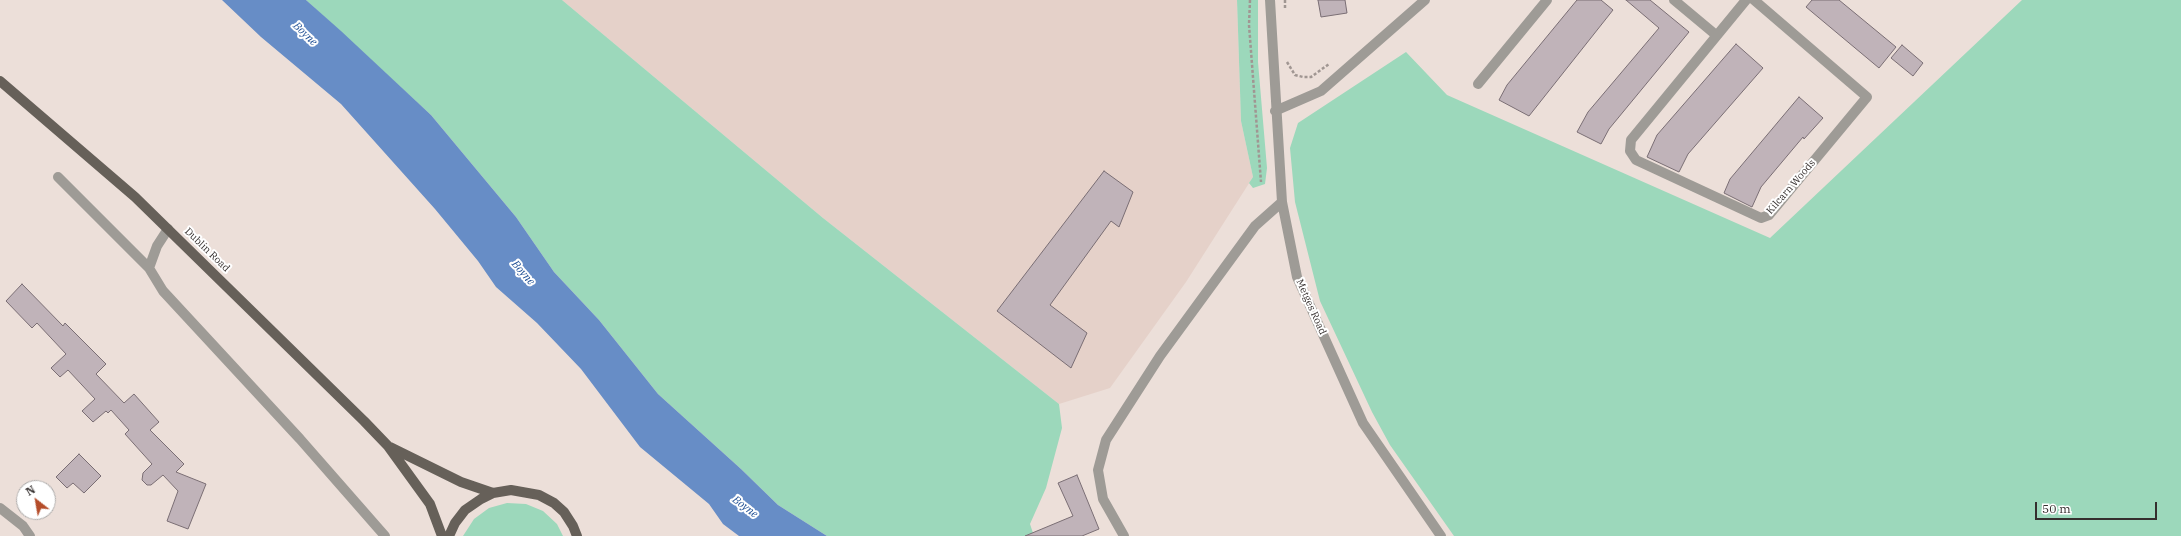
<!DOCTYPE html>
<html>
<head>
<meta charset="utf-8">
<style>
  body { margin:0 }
  #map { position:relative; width:2181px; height:536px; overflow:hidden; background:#ecdfd9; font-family:"IBM Plex Serif",serif }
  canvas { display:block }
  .north { position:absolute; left:16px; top:480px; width:40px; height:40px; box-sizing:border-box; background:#fff; border:1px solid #aeacab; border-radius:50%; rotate:329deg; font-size:11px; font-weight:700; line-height:16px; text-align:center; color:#352f2e }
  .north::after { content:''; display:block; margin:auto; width:14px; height:18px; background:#b54d2a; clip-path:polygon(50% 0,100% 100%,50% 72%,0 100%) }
  .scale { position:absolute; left:2035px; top:502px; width:122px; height:18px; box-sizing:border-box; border:2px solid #352f2e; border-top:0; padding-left:5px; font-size:12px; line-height:14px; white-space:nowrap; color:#352f2e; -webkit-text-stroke:3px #fff; paint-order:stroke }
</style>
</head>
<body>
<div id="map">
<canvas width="2181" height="536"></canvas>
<div class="north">N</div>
<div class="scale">50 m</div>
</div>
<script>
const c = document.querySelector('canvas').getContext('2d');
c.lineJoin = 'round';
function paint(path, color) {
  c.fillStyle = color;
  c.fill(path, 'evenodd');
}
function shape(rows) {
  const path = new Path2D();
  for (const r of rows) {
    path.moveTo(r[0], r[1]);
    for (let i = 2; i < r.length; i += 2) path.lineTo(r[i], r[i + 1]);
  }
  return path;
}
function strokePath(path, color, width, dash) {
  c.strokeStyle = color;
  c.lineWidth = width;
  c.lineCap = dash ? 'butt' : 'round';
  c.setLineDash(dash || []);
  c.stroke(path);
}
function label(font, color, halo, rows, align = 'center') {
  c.font = font + ' "IBM Plex Serif",serif';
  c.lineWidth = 4;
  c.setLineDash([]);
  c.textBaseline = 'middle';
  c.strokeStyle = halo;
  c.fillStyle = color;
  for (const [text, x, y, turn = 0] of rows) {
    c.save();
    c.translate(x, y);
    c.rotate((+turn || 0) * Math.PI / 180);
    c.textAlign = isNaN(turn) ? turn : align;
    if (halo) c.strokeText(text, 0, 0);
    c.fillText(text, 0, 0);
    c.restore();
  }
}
paint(shape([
  [562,0,1237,0,1241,121,1253,177,1186,282,1110,388,1059,404,823,218]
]), '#e5d1c9');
paint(shape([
  [306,0,562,0,823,218,1059,404,1062,428,1046,488,1030,524,1034,536,827,536,778,505,741,469,658,394,599,320,554,272,516,217,431,115],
  [1237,0,1258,0,1258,62,1267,168,1265,184,1253,188,1249,183,1253,177,1241,121],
  [2022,0,2181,0,2181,536,1454,536,1390,445,1372,412,1320,301,1295,202,1290,148,1298,123,1406,52,1447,95,1770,238],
  [507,503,526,504,543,511,557,524,563,536,463,536,474,519,489,508]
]), '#9cd8bb');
paint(shape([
  [222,0,306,0,341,31,431,115,516,217,554,272,599,320,658,394,741,469,778,505,827,536,739,536,723,524,709,504,640,447,581,369,537,323,496,287,478,261,435,209,341,104,261,37]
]), '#678dc6');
const building = shape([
  [1318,0,1345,0,1347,13,1321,17,1318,0],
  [1577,0,1601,0,1613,10,1529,116,1499,100,1507,85,1577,0],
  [1626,0,1650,0,1689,32,1609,129,1601,144,1577,132,1588,112,1659,28,1626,0],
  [1812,0,1839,0,1896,47,1879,68,1806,7,1812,0],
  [1736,44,1763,68,1688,154,1679,172,1647,157,1657,135,1736,44],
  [1902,45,1923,63,1913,76,1891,58,1902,45],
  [1799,97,1823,118,1804,139,1803,137,1761,187,1752,207,1724,193,1730,179,1799,97],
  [1104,171,1133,192,1119,227,1111,221,1050,305,1087,333,1071,368,997,311,1104,171],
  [22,284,63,326,65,323,106,364,96,374,124,403,134,394,159,422,150,430,184,464,176,472,206,484,188,529,167,521,178,491,163,475,151,485,147,485,142,480,143,473,152,464,125,434,129,430,111,410,108,413,106,411,93,422,82,411,95,399,68,370,60,377,51,368,66,354,37,323,32,328,6,301,22,284],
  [79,454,101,476,84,493,73,483,67,488,56,477,79,454],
  [1077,475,1099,529,1082,536,1025,536,1073,516,1058,483,1077,475]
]);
paint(building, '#c0b3b9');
strokePath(building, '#7a6e74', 1);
strokePath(shape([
  [1250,0,1249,25,1261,182],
  [1285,0,1285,9],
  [1287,62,1295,75,1303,77,1311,77,1329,64]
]), '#a09692', 2.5, [3, 2]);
strokePath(shape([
  [1270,0,1282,202,1297,277,1363,423,1441,536],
  [1674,0,1716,35],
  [1746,0,1631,140,1630,151,1636,160,1761,218,1769,215,1867,97,1754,0],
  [1478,84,1547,0],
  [1275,111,1321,91,1425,0],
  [58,177,149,268,163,291,300,439,385,536],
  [149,268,157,246,168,229],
  [0,508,23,526,30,536],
  [1124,536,1103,499,1098,470,1106,440,1160,356,1255,226,1282,202]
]), '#9e9b96', 10);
strokePath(shape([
  [0,81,135,197,364,421,388,446,430,504,442,536],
  [390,447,461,482,493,493],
  [449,536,455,523,465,510,481,499,493,493,511,490,539,495,554,503,564,512,573,526,577,536]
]), '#666059', 10);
label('10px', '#352f2e', '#fff', [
  ["Kilcarn Woods",1791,187,-49],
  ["Dublin Road",207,250,44],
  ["Metges Road",1311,307,66]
]);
label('italic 11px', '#1e4e94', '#fff', [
  ["Boyne",305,34,44],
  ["Boyne",523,273,49],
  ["Boyne",745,507,37]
]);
</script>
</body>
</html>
